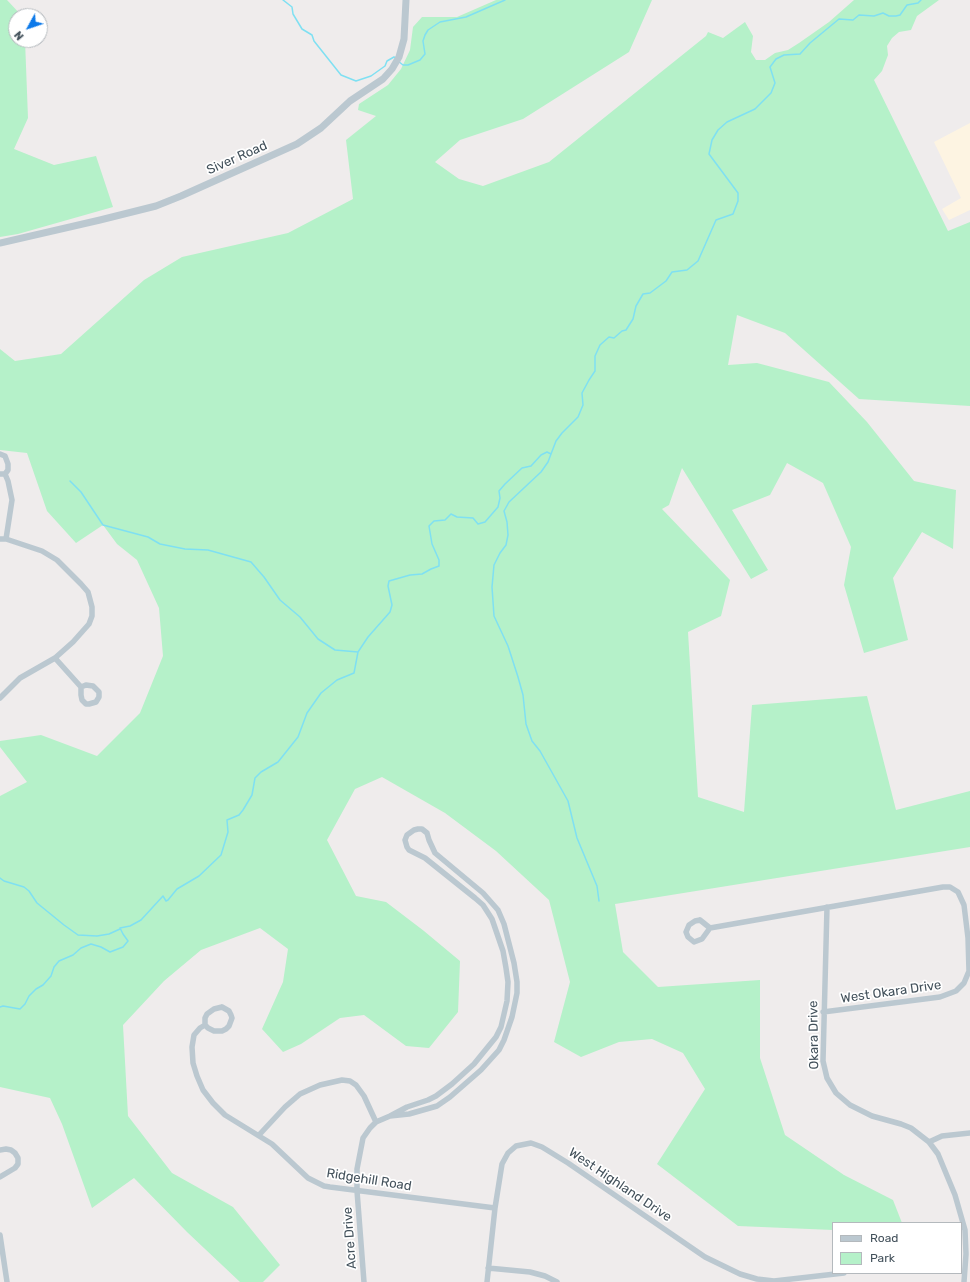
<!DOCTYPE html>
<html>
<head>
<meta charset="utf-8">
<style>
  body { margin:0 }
  #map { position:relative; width:970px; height:1282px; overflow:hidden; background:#efecec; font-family:Rubik,sans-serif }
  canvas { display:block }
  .legend { position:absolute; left:832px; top:1222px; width:130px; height:52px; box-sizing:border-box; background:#fff; border:1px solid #b4b9bd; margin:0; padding:5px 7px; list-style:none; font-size:12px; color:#43515b }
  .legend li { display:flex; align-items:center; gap:8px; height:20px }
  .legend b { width:20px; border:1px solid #b4b9bd }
  .north { position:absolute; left:8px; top:8px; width:40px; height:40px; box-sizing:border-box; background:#fff; border:1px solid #b4b9bd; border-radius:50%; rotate:230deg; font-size:11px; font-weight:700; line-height:16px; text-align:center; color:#43515b }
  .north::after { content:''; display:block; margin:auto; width:14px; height:18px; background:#0c79e9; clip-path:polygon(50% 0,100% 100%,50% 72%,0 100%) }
</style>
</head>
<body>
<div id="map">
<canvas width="970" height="1282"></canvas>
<ul class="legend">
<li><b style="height:5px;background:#bbc8d0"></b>Road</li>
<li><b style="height:11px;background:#b5f1c9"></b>Park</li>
</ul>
<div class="north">N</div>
</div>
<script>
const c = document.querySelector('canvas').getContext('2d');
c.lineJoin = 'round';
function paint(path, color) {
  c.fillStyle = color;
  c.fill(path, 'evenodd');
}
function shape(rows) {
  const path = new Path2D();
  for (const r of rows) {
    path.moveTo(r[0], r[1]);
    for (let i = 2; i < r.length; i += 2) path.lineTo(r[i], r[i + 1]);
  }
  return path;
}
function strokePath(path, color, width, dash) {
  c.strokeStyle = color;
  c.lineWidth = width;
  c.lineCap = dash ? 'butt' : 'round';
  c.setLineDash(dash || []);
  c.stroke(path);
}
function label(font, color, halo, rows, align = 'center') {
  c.font = font + ' Rubik,sans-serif';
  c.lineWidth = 3.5;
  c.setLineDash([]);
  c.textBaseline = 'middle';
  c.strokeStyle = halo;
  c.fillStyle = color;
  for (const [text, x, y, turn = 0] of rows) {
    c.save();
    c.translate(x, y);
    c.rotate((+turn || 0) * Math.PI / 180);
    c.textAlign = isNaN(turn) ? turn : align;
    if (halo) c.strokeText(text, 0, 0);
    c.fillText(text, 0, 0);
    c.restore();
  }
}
paint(shape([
  [970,123,970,210,949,220,942,209,961,198,934,142]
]), '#fdf4e2');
paint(shape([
  [0,0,7,0,22,16,16,16,16,40,25,40,28,118,14,149,54,165,96,156,113,207,18,234,0,237],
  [496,0,652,0,629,52,523,119,460,140,435,162,459,179,483,186,549,162,706,36,708,32,723,38,745,22,753,36,751,52,756,60,765,60,775,53,788,50,799,43,829,22,854,0,939,0,917,16,911,30,899,32,892,38,887,46,888,55,882,71,874,80,948,231,970,222,970,406,859,399,785,333,737,315,728,365,757,363,829,382,867,422,914,481,956,490,953,549,922,532,893,578,908,640,864,653,844,585,851,547,823,483,787,463,770,495,732,510,768,570,751,579,682,468,669,505,662,509,730,580,721,616,688,632,698,797,744,812,752,705,867,696,896,810,970,791,970,847,615,904,623,952,658,987,760,980,760,1058,785,1135,844,1175,893,1200,902,1223,833,1223,833,1230,738,1226,657,1164,705,1089,683,1053,652,1039,619,1042,581,1057,554,1042,570,982,549,900,496,851,445,813,382,777,355,789,327,840,356,896,386,902,424,931,460,961,458,1012,429,1048,406,1046,364,1015,340,1018,301,1044,283,1052,262,1029,283,982,288,949,260,928,201,950,164,981,123,1025,128,1116,172,1173,233,1207,280,1265,263,1282,240,1282,187,1232,134,1178,92,1208,62,1124,50,1098,0,1087,0,796,27,782,0,747,0,741,41,735,97,756,140,713,163,656,159,608,137,560,117,544,103,525,76,543,47,511,27,453,0,450,0,349,15,361,61,354,144,280,182,257,288,233,353,199,346,140,376,116,358,110,359,104,388,85,401,69,410,50,413,27,422,17,457,17]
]), '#b5f1c9');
strokePath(shape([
  [283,0,292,7,293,14,302,29,312,35,314,41,341,75,356,81,371,76,385,66,387,61,394,57,396,58],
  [398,61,403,65,408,65,420,60,425,54,423,41,425,35,428,30,440,22,466,17,505,0],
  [551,454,548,462,541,472,509,502,504,511,507,522,508,535,506,545,500,553,494,565,492,587,494,616,508,646,518,677,523,695,526,724,532,741,540,751,568,801,577,838,597,886,599,901],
  [70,481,81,492,103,525,148,537,160,544,185,549,208,550,251,562,264,577,280,600,300,617,318,639,335,650,358,652],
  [0,878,4,881,24,887,29,891,37,903,64,925,78,935,97,936,109,934,120,929],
  [0,1007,3,1006,20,1009,25,1004,29,996,36,989,43,985,51,976,54,967,59,961,73,955,81,948,91,944,101,947,110,952,123,947,128,941,123,934,120,928,130,926,141,920,163,896,166,901,168,900,177,889,199,876,221,855,228,832,227,820,239,815,243,810,252,795,255,778,261,772,278,762,298,737,307,713,321,693,337,680,354,673,358,652,368,637,390,612,392,605,388,586,389,581,410,575,422,574,431,569,439,566,439,560,432,544,429,526,434,521,445,520,451,514,457,517,473,518,478,524,485,522,498,507,500,498,499,491,505,484,522,468,531,466,541,455,547,452,551,454,556,441,562,433,578,417,583,405,582,393,589,380,595,371,595,356,600,345,609,337,614,338,622,331,626,330,633,319,636,306,643,294,650,293,666,281,672,272,687,270,698,261,716,220,733,214,738,201,738,193,709,154,712,140,718,130,727,122,755,109,771,93,775,83,770,67,776,59,784,55,800,54,810,43,839,19,853,20,859,15,874,16,883,13,889,16,896,16,900,15,907,5,918,3,921,0]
]), '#7fe0f2', 1.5);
strokePath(shape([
  [0,454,5,456,8,464,8,470,5,474,0,474],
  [5,474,8,481,12,500,6,539],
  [0,539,6,539,42,551,57,560,81,584,88,592,92,607,92,616,89,624,73,642,55,658,20,678,0,698],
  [55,658,81,687],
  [86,685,93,686,99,692,99,697,96,702,89,704,86,704,82,700,81,695,81,687,86,685],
  [827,907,823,1061,827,1078,836,1093,850,1105,872,1116,901,1124,911,1128,929,1142,938,1154,955,1195,965,1230,966,1254,964,1282],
  [700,920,710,928,702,939,694,942,688,937,686,932,689,925,695,921,700,920],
  [710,928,943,887,950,887,958,892,964,905,968,938,969,971,964,983,956,991,940,997,823,1012],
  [222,1007,229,1011,231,1015,232,1018,229,1026,226,1029,222,1031,214,1031,208,1028,205,1025,205,1018,207,1014,214,1009,222,1007],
  [205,1025,200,1028,194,1035,192,1047,193,1063,197,1076,203,1090,213,1103,225,1115,272,1144,308,1178,324,1186,330,1187,495,1208],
  [259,1135,285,1107,300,1094,320,1085,342,1080,350,1081,356,1085,364,1096,376,1122],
  [929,1142,942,1136,970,1133],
  [0,1150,6,1149,11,1150,15,1153,18,1158,18,1164,15,1168,0,1177],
  [0,1235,7,1282],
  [488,1268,530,1272,545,1276,557,1282],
  [364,1282,357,1191,357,1169,363,1138,370,1128,376,1122,390,1116,407,1107,428,1100,436,1096,452,1084,474,1064,496,1037,501,1027,507,1001,508,982,506,968,503,951,492,919,483,905,475,898,425,858,409,850,407,847,405,840,407,835,414,830,418,829,422,829,427,833,429,840,435,853,483,893,498,910,504,924,514,963,517,982,517,993,512,1017,504,1040,499,1050,481,1070,450,1097,437,1106,409,1114,390,1116],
  [487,1282,495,1208,502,1164,508,1153,516,1146,531,1143,542,1147,568,1163,705,1257,740,1274,757,1279,774,1281,844,1273]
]), '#bbc8d0', 5.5);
strokePath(shape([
  [0,243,100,220,156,206,181,196,297,144,321,128,350,101,383,79,392,69,399,57,404,39,406,0]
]), '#bbc8d0', 7);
label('13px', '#43515b', '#fff', [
  ["Siver Road",237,158,-24],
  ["West Okara Drive",891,992,-8],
  ["Okara Drive",814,1035,-91],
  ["Ridgehill Road",369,1180,9],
  ["West Highland Drive",620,1185,34],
  ["Acre Drive",350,1238,-94]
]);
</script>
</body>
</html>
